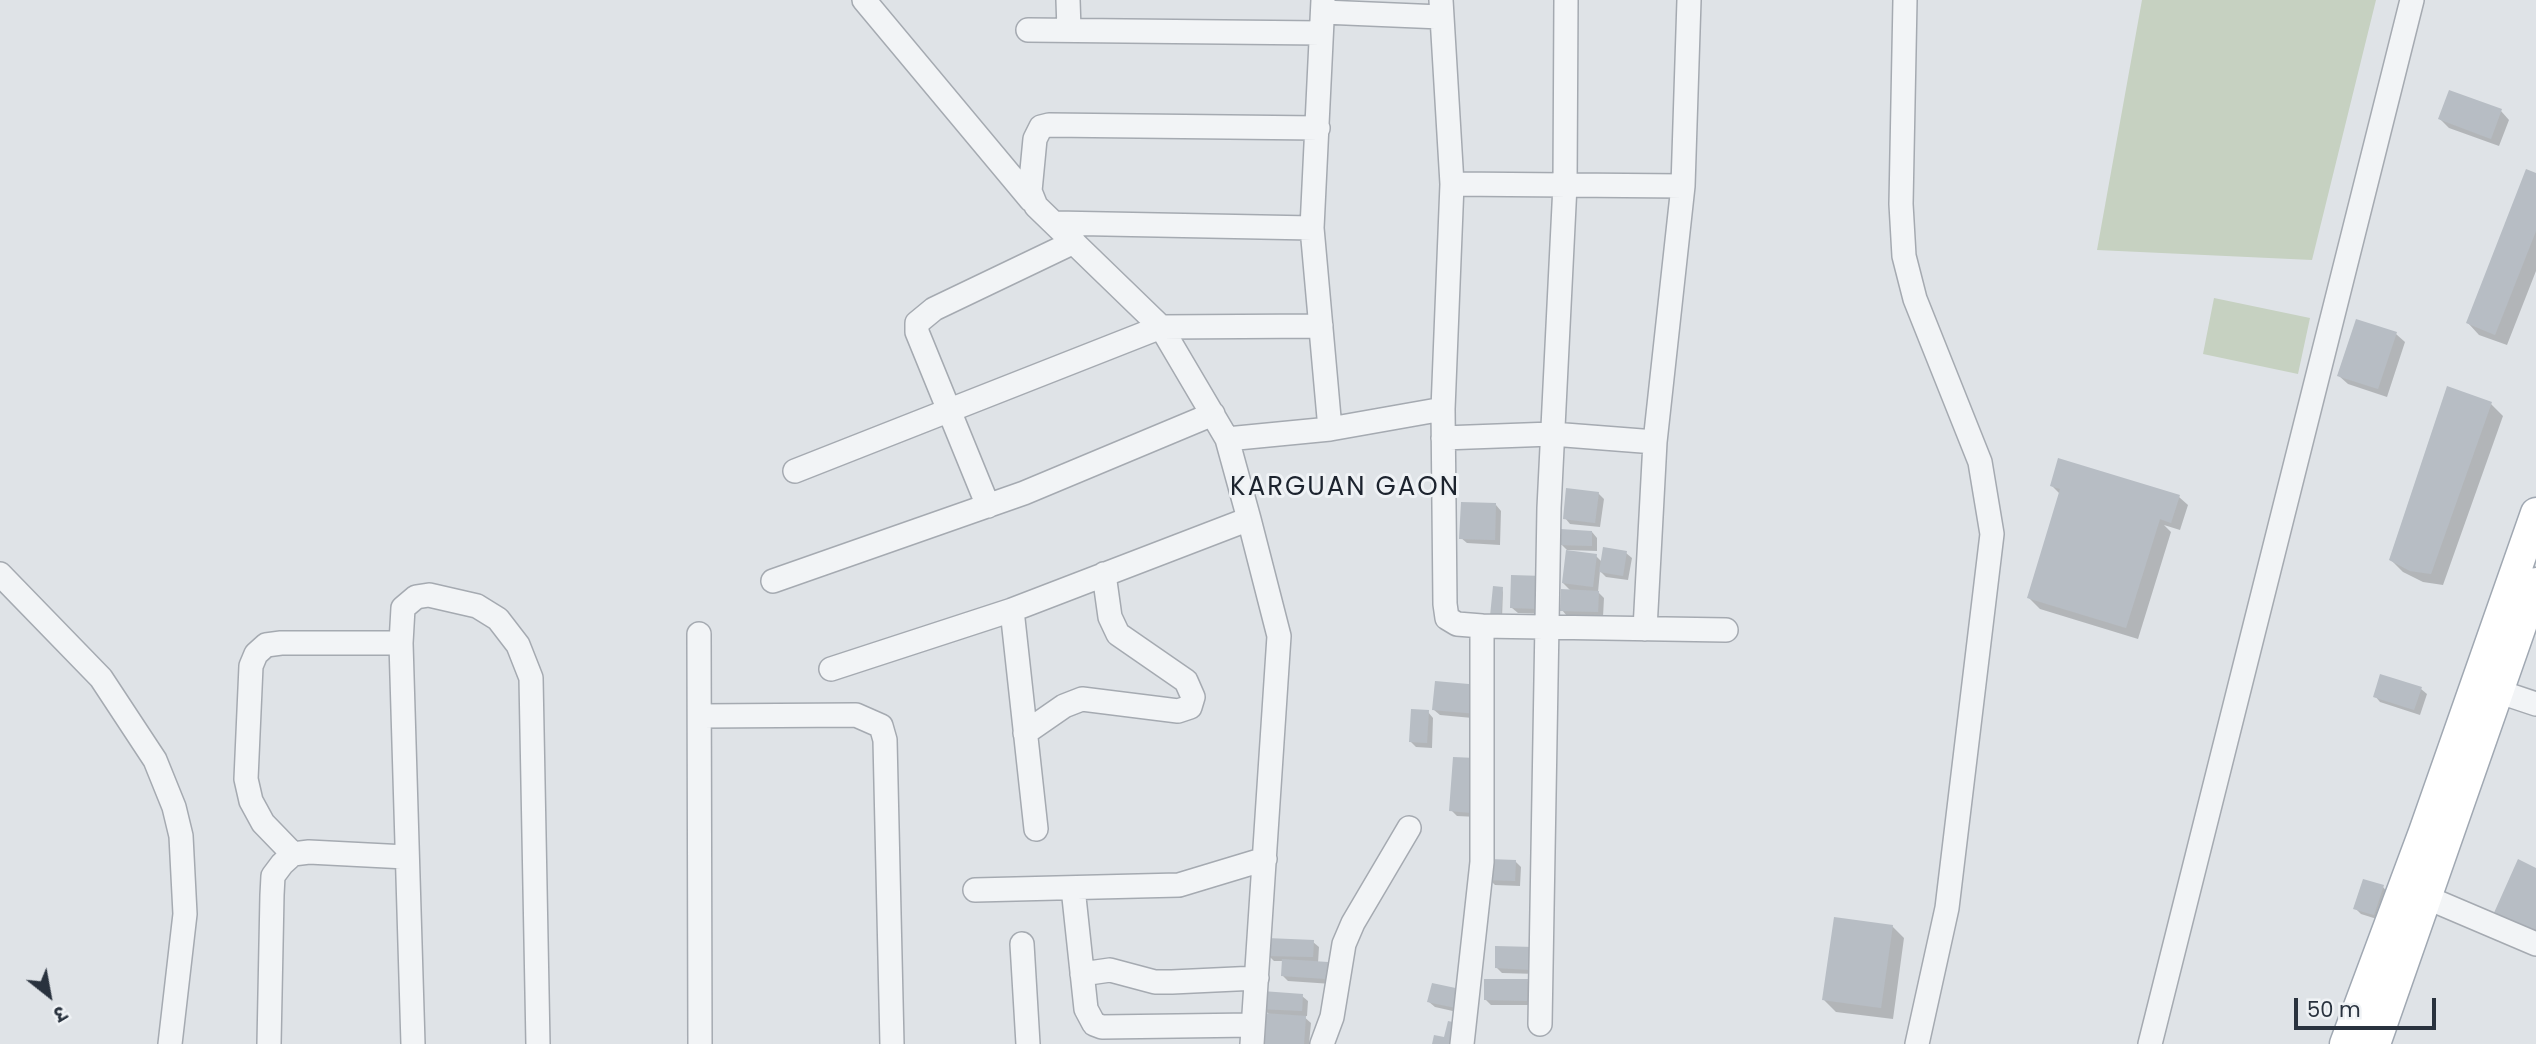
<!DOCTYPE html>
<html>
<head>
<meta charset="utf-8">
<style>
  body { margin:0 }
  #map { position:relative; width:2536px; height:1044px; overflow:hidden; background:#dfe3e7; font-family:Poppins,"Noto Sans Devanagari",sans-serif }
  canvas { display:block }
  .north { position:absolute; left:14px; top:960px; width:70px; height:70px; -webkit-text-stroke:5px #eff2f5; paint-order:stroke; rotate:149deg; font-size:19px; font-weight:700; line-height:28px; text-align:center; color:#29323e }
  .north::after { content:''; display:block; margin:auto; width:24px; height:32px; background:#29323e; clip-path:polygon(50% 0,100% 100%,50% 72%,0 100%) }
  .scale { position:absolute; left:2294px; top:998px; width:142px; height:32px; box-sizing:border-box; border:4px solid #29323e; border-top:0; padding-left:9px; font-size:21px; line-height:24px; white-space:nowrap; color:#29323e; -webkit-text-stroke:5px #eff2f5; paint-order:stroke }
</style>
</head>
<body>
<div id="map">
<canvas width="2536" height="1044"></canvas>
<div class="north">उ</div>
<div class="scale">50 m</div>
</div>
<script>
const c = document.querySelector('canvas').getContext('2d');
c.lineJoin = 'round';
function paint(path, color) {
  c.fillStyle = color;
  c.fill(path, 'evenodd');
}
function shape(rows) {
  const path = new Path2D();
  for (const r of rows) {
    path.moveTo(r[0], r[1]);
    for (let i = 2; i < r.length; i += 2) path.lineTo(r[i], r[i + 1]);
  }
  return path;
}
function strokePath(path, color, width, dash) {
  c.strokeStyle = color;
  c.lineWidth = width;
  c.lineCap = dash ? 'butt' : 'round';
  c.setLineDash(dash || []);
  c.stroke(path);
}
function label(font, color, halo, rows, align = 'center') {
  c.font = font + ' Poppins,sans-serif';
  c.lineWidth = 6;
  c.setLineDash([]);
  c.textBaseline = 'middle';
  c.strokeStyle = halo;
  c.fillStyle = color;
  for (const [text, x, y, turn = 0] of rows) {
    c.save();
    c.translate(x, y);
    c.rotate((+turn || 0) * Math.PI / 180);
    c.textAlign = isNaN(turn) ? turn : align;
    if (halo) c.strokeText(text, 0, 0);
    c.fillText(text, 0, 0);
    c.restore();
  }
}
paint(shape([
  [2142,0,2376,0,2312,260,2097,250],
  [2214,298,2310,318,2298,374,2203,354]
]), '#c6d1c1');
paint(shape([
  [2501,111,2509,120,2499,146,2449,128,2440,119],
  [2536,175,2536,271,2507,345,2479,335,2468,323],
  [2396,334,2405,342,2387,397,2348,384,2339,376],
  [2491,404,2503,416,2443,585,2423,582,2403,572,2391,560],
  [2052,486,2179,497,2188,505,2180,530,2164,525,2171,532,2138,639,2040,609,2029,598,2060,494],
  [1598,493,1604,499,1600,527,1570,524,1565,518],
  [1496,505,1501,511,1500,545,1467,543,1461,538],
  [1592,532,1597,538,1597,551,1567,550,1561,544],
  [1626,553,1632,558,1628,580,1606,577,1600,571,1598,592,1604,598,1603,617,1567,616,1562,610,1572,592,1563,583,1596,556,1602,562],
  [1543,578,1548,614,1518,613,1512,608],
  [1503,589,1502,619,1494,618],
  [1436,683,1483,719,1440,715,1434,710],
  [2421,689,2427,694,2420,715,2380,702,2375,696],
  [1428,712,1433,718,1432,748,1416,747,1410,741],
  [1455,759,1477,817,1457,816,1451,810],
  [1515,861,1521,867,1520,886,1495,885,1489,879],
  [2383,887,2388,893,2380,920,2361,914,2355,908],
  [1892,926,1904,938,1893,1019,1836,1012,1824,1000],
  [1313,942,1319,947,1318,963,1327,963,1333,969,1332,984,1288,981,1282,975,1283,961,1274,961,1268,955],
  [1533,949,1538,974,1502,973,1496,967],
  [1527,981,1533,986,1532,1005,1491,1005,1485,999],
  [1302,996,1308,1001,1307,1016,1303,1016,1311,1023,1309,1044,1262,1044,1270,1015,1262,1008],
  [1469,997,1466,1014,1435,1007,1429,1002]
]), '#0003');
paint(shape([
  [2449,90,2502,109,2491,139,2438,119],
  [2526,169,2536,173,2536,231,2495,335,2466,323],
  [2356,319,2397,332,2378,389,2337,376],
  [2447,386,2492,402,2431,574,2410,571,2389,560],
  [2058,458,2180,495,2171,523,2160,519,2126,628,2027,598,2060,489,2050,486],
  [1566,488,1599,492,1595,523,1563,519],
  [1461,502,1496,503,1495,540,1459,539],
  [1560,529,1592,531,1592,546,1559,545],
  [1603,547,1627,551,1623,576,1599,572],
  [1566,550,1597,554,1593,587,1562,583],
  [1511,575,1544,576,1543,609,1510,608],
  [1493,586,1503,587,1501,617,1490,616],
  [1561,589,1599,591,1598,612,1560,611],
  [2380,674,2422,687,2414,710,2373,697],
  [1435,681,1480,685,1478,714,1432,710],
  [1411,709,1429,710,1427,743,1409,742],
  [1453,757,1476,758,1472,813,1449,811],
  [1489,859,1516,860,1515,881,1488,880],
  [2518,859,2536,868,2536,934,2493,915],
  [2363,879,2384,885,2374,915,2353,909],
  [1834,917,1893,925,1881,1008,1822,1000],
  [1267,938,1314,940,1313,957,1266,956],
  [1495,946,1534,947,1533,970,1495,968],
  [1282,959,1328,962,1327,979,1281,976],
  [1484,979,1528,979,1527,1001,1484,1000],
  [1432,983,1465,990,1461,1009,1427,1002],
  [1262,991,1303,994,1302,1011,1261,1009],
  [1262,1013,1306,1016,1304,1044,1260,1044],
  [1448,1021,1462,1024,1457,1044,1432,1044,1434,1035,1444,1037]
]), '#b7bdc4');
const minor = shape([
  [864,0,1031,200],
  [1068,0,1069,30],
  [1323,0,1312,228,1330,429],
  [1905,0,1901,204,1904,256,1915,299,1980,462,1992,534,1947,908,1917,1044],
  [1323,12,1441,17],
  [1028,30,1321,33],
  [1452,184,1683,186],
  [1055,223,1312,228],
  [1443,409,1445,604,1447,618,1457,624,1482,626,1482,862,1462,1044],
  [1443,438,1552,434,1655,442],
  [1227,439,1330,429,1443,409,1452,184,1441,0],
  [795,471,1161,327,1321,326],
  [988,506,917,332,917,323,934,309,1074,242],
  [0,574,101,678,155,760,174,807,181,836,185,914,170,1044],
  [773,581,1024,493,1213,414],
  [1482,626,1726,630],
  [1645,629,1655,442,1683,186,1689,0],
  [699,634,700,1044],
  [831,669,1012,610],
  [2497,691,2536,704],
  [701,716,856,715,881,726,885,740,892,1044],
  [1025,733,1064,706,1082,699,1178,711,1190,707,1193,697,1186,681,1118,634,1110,617,1104,574],
  [1036,829,1012,610,1249,519],
  [293,854,263,823,251,801,246,779,251,666,256,654,266,645,281,643,401,643],
  [1073,888,1086,1009,1094,1024,1102,1027,1253,1025],
  [975,890,1179,885,1265,859],
  [2428,898,2536,944],
  [1022,944,1028,1044],
  [1082,974,1110,970,1155,982,1172,982,1257,978],
  [1540,1024,1549,508,1565,185,1566,0],
  [269,1044,272,895,273,876,282,864,293,854,309,852,406,857],
  [413,1044,401,643,403,608,416,597,429,595,477,606,498,619,518,645,531,678,538,1044],
  [1252,1044,1279,636,1249,519,1227,439,1161,327,1036,206,1030,191,1035,139,1041,127,1049,125,1318,128],
  [1322,1044,1332,1017,1344,944,1353,923,1409,828],
  [2150,1044,2412,0]
]);
const major = shape([
  [2345,1044,2424,832,2536,513],
  [2375,1044,2536,583]
]);
strokePath(minor, '#a5aab1', 26);
strokePath(major, '#a0a8b2', 33);
strokePath(minor, '#f2f4f6', 23);
strokePath(major, '#fff', 30);
c.letterSpacing = '2px';
label('26px', '#1c232e', '#eff2f5', [
  ["KARGUAN GAON",1345,488]
]);
c.letterSpacing = '0px';
</script>
</body>
</html>
